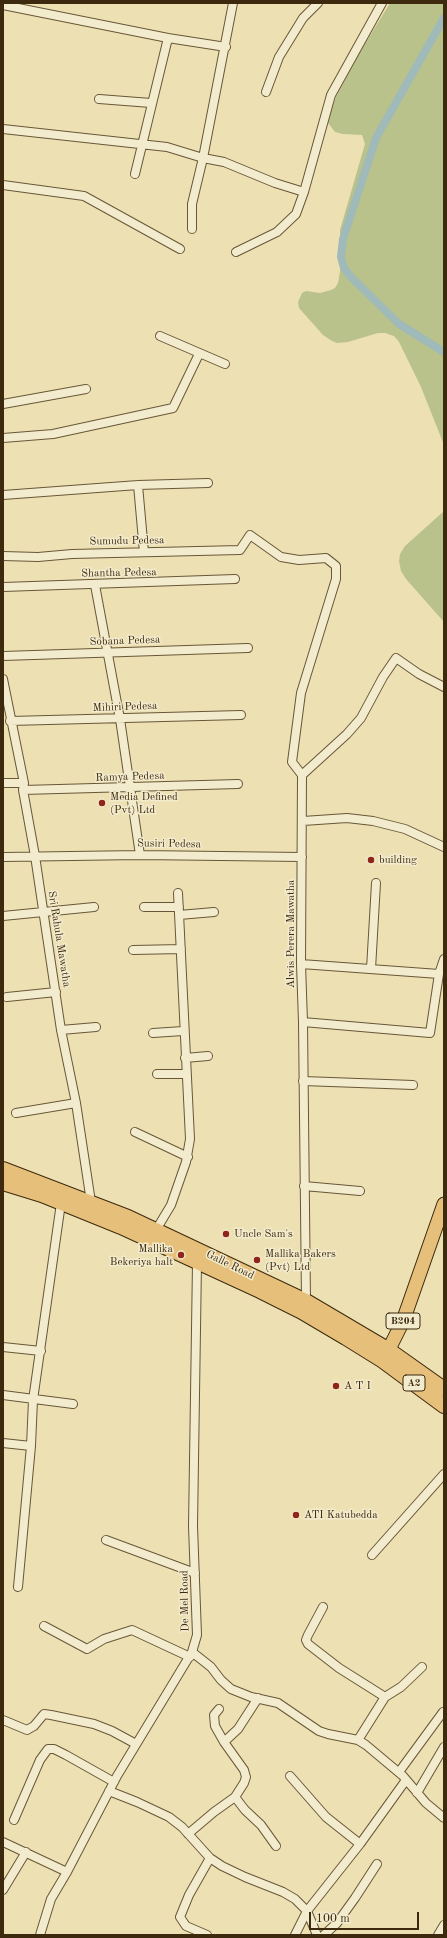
<!DOCTYPE html>
<html>
<head>
<meta charset="utf-8">
<style>
  body { margin:0 }
  #map { position:relative; width:447px; height:1938px; overflow:hidden; background:#ede0b3; font-family:"Old Standard TT",serif }
  canvas { display:block }
  .frame { position:absolute; inset:0; border:4px solid #3c290e; pointer-events:none }
  .scale { position:absolute; left:309px; top:1912px; width:110px; height:18px; box-sizing:border-box; border:2px solid #3c290e; border-top:0; padding-left:5px; font-size:12px; line-height:14px; white-space:nowrap; color:#3c290e; -webkit-text-stroke:3px #f3ebce; paint-order:stroke }
</style>
</head>
<body>
<div id="map">
<canvas width="447" height="1938"></canvas>
<div class="frame"></div>
<div class="scale">100 m</div>
</div>
<script>
const c = document.querySelector('canvas').getContext('2d');
c.lineJoin = 'round';
function paint(path, color) {
  c.fillStyle = color;
  c.fill(path, 'evenodd');
}
function shape(rows) {
  const path = new Path2D();
  for (const r of rows) {
    path.moveTo(r[0], r[1]);
    for (let i = 2; i < r.length; i += 2) path.lineTo(r[i], r[i + 1]);
  }
  return path;
}
function strokePath(path, color, width, dash) {
  c.strokeStyle = color;
  c.lineWidth = width;
  c.lineCap = dash ? 'butt' : 'round';
  c.setLineDash(dash || []);
  c.stroke(path);
}
function label(font, color, halo, rows, align = 'center') {
  c.font = font + ' "Old Standard TT",serif';
  c.lineWidth = 3;
  c.setLineDash([]);
  c.textBaseline = 'middle';
  c.strokeStyle = halo;
  c.fillStyle = color;
  for (const [text, x, y, turn = 0] of rows) {
    c.save();
    c.translate(x, y);
    c.rotate((+turn || 0) * Math.PI / 180);
    c.textAlign = isNaN(turn) ? turn : align;
    if (halo) c.strokeText(text, 0, 0);
    c.fillText(text, 0, 0);
    c.restore();
  }
}
paint(shape([
  [390,3,444,3,444,445,421,387,399,342,394,336,385,333,378,333,348,342,337,343,332,341,323,335,299,308,298,302,302,293,306,291,320,293,331,290,335,288,338,283,341,266,340,230,365,144,362,135,343,134,335,132,328,123,330,113,336,97,357,57],
  [444,511,444,622,406,579,401,571,399,561,400,554,405,546]
]), '#bac28b');
strokePath(shape([
  [444,18,376,138,343,239,341,257,344,268,352,278,399,324,444,352]
]), '#9fbab8', 8);
const minor = shape([
  [3,5,168,38,226,47],
  [266,92,279,57,303,18,318,3],
  [99,99,151,103],
  [3,129,167,147,203,158,224,162,275,183,304,192],
  [135,174,168,38],
  [3,185,84,196,180,249],
  [192,229,192,204,203,158,233,3],
  [236,252,277,232,296,214,304,192,331,95,382,3],
  [160,336,225,364],
  [3,404,86,389],
  [3,438,53,434,173,408,199,354],
  [138,485,144,552],
  [3,495,138,485,208,483],
  [3,556,38,557,72,554,240,550,250,535,281,557,299,560,326,558,336,566,336,579,301,693,292,762,302,775],
  [95,585,120,719,140,855],
  [3,587,235,579],
  [3,656,248,648],
  [3,679,24,783,23,790,35,856,61,1030,76,1103,91,1202],
  [10,721,241,715],
  [3,783,24,783],
  [23,790,238,784],
  [303,821,347,818,373,821,405,829,444,847],
  [3,857,140,855,302,857],
  [144,907,179,907],
  [179,915,214,912],
  [3,916,94,907],
  [133,950,181,949],
  [301,964,439,974],
  [371,969,376,883],
  [7,997,56,992],
  [303,1022,430,1033,439,974,444,959],
  [61,1030,96,1027],
  [153,1033,183,1031],
  [185,1058,208,1056],
  [157,1074,186,1074],
  [303,1081,413,1085],
  [16,1113,76,1103],
  [135,1132,188,1157],
  [304,1186,360,1191],
  [156,1230,171,1205,186,1162,190,1139,178,893],
  [306,1301,303,1022,301,964,302,775,347,734,361,718,383,677,396,658,419,674,444,687],
  [3,1347,41,1351],
  [3,1395,73,1404],
  [3,1443,31,1446],
  [106,1540,195,1573],
  [372,1555,444,1474],
  [18,1587,31,1446,33,1400,61,1203],
  [323,1607,308,1635,306,1640,308,1644,339,1668,385,1697,358,1740],
  [44,1626,87,1649,104,1639,132,1630,190,1657],
  [192,1652,211,1667,221,1680,231,1689,251,1697,278,1703,319,1731,328,1734,358,1740,366,1745,403,1776,426,1803,444,1818],
  [385,1697,401,1687,422,1667],
  [219,1709,214,1715,215,1726,224,1742],
  [3,1720,27,1730,34,1726,44,1714,51,1715,94,1724,112,1731,136,1744],
  [399,1772,443,1712],
  [290,1776,326,1817,360,1844],
  [109,1791,137,1802,169,1817,182,1827,210,1858,222,1866,245,1877,283,1892,295,1899,307,1911,317,1935],
  [417,1793,444,1747],
  [235,1797,245,1810,261,1825,276,1846],
  [14,1820,40,1760,48,1749,54,1749,66,1755,114,1782],
  [188,1834,214,1812,235,1797,244,1783,246,1777,244,1770,224,1742,238,1729,258,1698],
  [3,1842,67,1872],
  [3,1890,26,1852],
  [40,1935,51,1899,67,1872,117,1776,192,1652,197,1635,193,1526,197,1263,198,1260],
  [207,1935,186,1926,180,1917,189,1895,210,1858],
  [295,1935,307,1911,360,1844,406,1780],
  [324,1935,337,1923,355,1898,377,1864],
  [438,1935,444,1925]
]);
const primary = shape([
  [384,1359,403,1321,444,1204]
]);
const trunk = shape([
  [3,1169,128,1217,306,1301,389,1350,444,1389],
  [3,1183,42,1195,121,1227,260,1291,302,1312,346,1338,383,1361,444,1406]
]);
strokePath(minor, '#685737', 10);
strokePath(primary, '#3c290e', 15);
strokePath(trunk, '#3c290e', 16);
strokePath(minor, '#f3ebce', 8);
strokePath(primary, '#e6c07a', 13);
strokePath(trunk, '#e6c07a', 14);
for (const [x, y, r, color] of [
  [102,803,4,"#8f2418"],
  [371,860,4,"#8f2418"],
  [226,1234,4,"#8f2418"],
  [181,1255,4,"#8f2418"],
  [257,1260,4,"#8f2418"],
  [336,1386,4,"#8f2418"],
  [296,1515,4,"#8f2418"]
]) {
  const dot = new Path2D();
  dot.arc(x, y, r, 0, 2 * Math.PI);
  c.fillStyle = color;
  c.fill(dot);
  strokePath(dot, '#f3ebce', 1.5);
}
for (const [x, y, w] of [
  [403,1321,34],
  [414,1383,22]
]) {
  const box = new Path2D();
  box.roundRect(x - w / 2, y - 8, w, 16, 3);
  c.fillStyle = '#f3ebce';
  c.fill(box);
  strokePath(box, '#3c290e', 1);
}
label('bold 10px', '#3c290e', null, [
  ["B204",403,1321],
  ["A2",414,1383]
]);
label('11px', '#3c290e', '#f3ebce', [
  ["Sumudu Pedesa",127,541,-1],
  ["Shantha Pedesa",119,573,-1],
  ["Sobana Pedesa",125,641,-2],
  ["Mihiri Pedesa",125,707,-2],
  ["Ramya Pedesa",130,777,-2],
  ["Susiri Pedesa",169,844,1],
  ["Alwis Perera Mawatha",291,934,-90],
  ["Sri Rahula Mawatha",59,939,81],
  ["Galle Road",230,1265,26],
  ["De Mel Road",185,1601,-91]
]);
label('11px', '#3c290e', '#f3ebce', [
  ["Media Defined",110,797],
  ["(Pvt) Ltd",110,810],
  ["building",379,860],
  ["Uncle Sam's",234,1234],
  ["Mallika",173,1249,"right"],
  ["Bekeriya halt",173,1262,"right"],
  ["Mallika Bakers",265,1254],
  ["(Pvt) Ltd",265,1267],
  ["A T I",344,1386],
  ["ATI Katubedda",304,1515]
], 'left');
</script>
</body>
</html>
